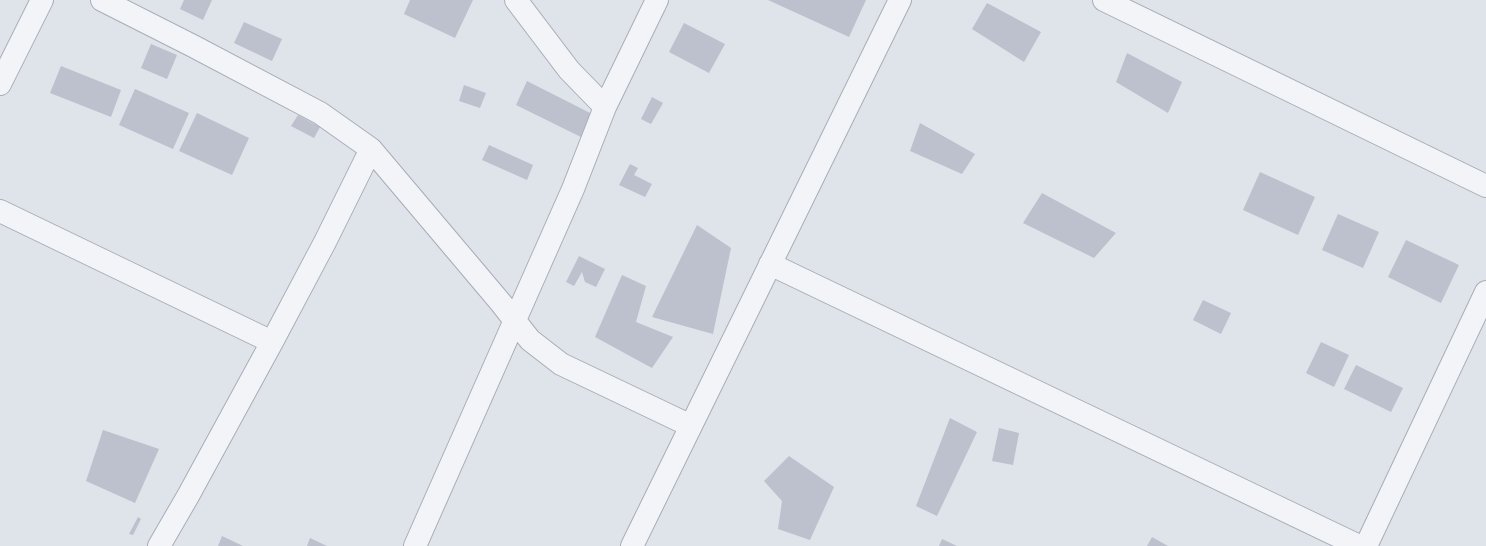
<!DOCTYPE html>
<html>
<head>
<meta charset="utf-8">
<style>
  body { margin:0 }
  canvas { display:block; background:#dfe3ea }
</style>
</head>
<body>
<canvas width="1486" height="546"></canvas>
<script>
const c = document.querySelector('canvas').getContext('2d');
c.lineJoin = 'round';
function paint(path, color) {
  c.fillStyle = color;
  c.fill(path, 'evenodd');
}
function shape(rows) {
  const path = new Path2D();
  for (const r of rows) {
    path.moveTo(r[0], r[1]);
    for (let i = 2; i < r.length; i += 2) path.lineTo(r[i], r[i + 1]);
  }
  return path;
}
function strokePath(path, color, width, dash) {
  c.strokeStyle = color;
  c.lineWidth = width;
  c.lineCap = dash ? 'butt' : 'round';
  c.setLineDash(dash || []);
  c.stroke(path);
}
paint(shape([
  [184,0,212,0,203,20,180,9],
  [410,0,473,0,455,38,404,14],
  [768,0,866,0,849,37],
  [987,3,1041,32,1024,62,972,29],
  [244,22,282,39,272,61,234,43],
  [684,23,725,44,709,73,669,52],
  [151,44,177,55,167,79,141,68],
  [1127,53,1182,82,1168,113,1116,82],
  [61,66,121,90,111,117,50,93],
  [527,81,596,116,585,139,516,105],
  [464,85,486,93,480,108,459,101],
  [135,89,189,113,173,149,119,125],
  [652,97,663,103,651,124,641,119],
  [197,113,249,138,232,175,179,151],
  [298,115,320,127,314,138,291,126],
  [920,123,975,154,962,174,910,151],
  [489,145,533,165,527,180,482,160],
  [630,164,638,168,634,175,652,184,645,197,619,185],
  [1260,172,1315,197,1298,235,1243,210],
  [1042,193,1116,233,1094,258,1023,223],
  [1338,214,1379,232,1363,268,1322,250],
  [697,225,731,248,713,334,652,317],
  [1406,240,1459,265,1441,303,1388,277],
  [579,256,605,269,596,287,585,282,582,272,574,286,566,282],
  [622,275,646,286,636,322,673,337,652,368,595,337],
  [1203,300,1231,313,1221,334,1193,320],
  [1321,342,1349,355,1334,387,1306,373],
  [1356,365,1403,388,1391,412,1344,389],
  [950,418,977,432,937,516,916,506],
  [999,428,1019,433,1013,465,992,461],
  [103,430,159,449,135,503,86,481],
  [789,456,834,487,810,540,778,529,782,501,764,481],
  [138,517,141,519,133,535,129,534],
  [222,536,243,546,218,546],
  [1152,537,1168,546,1147,546],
  [310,538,327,546,307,546],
  [942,539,957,546,939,546]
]), '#bcc1cd');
const street = shape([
  [102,0,193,46,320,113,371,149,501,303,530,340,561,364,691,426],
  [516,0,569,70,605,107],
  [1104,0,1486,186],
  [0,84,42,0],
  [0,211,272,342],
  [770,264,1359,546],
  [159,546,188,496,272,342,325,242,371,149],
  [415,546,573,189,605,107,657,0],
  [632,546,900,0],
  [1366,546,1486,292]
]);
strokePath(street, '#a8adb8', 24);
strokePath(street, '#f3f4f8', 22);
</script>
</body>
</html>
